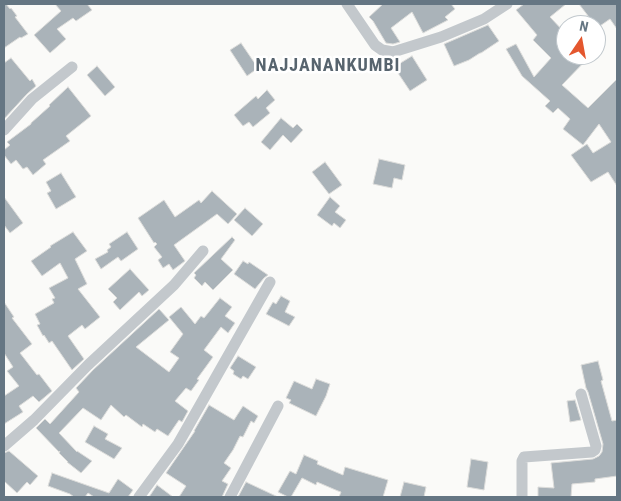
<!DOCTYPE html>
<style>
body{margin:0}
#map{position:relative;width:621px;height:501px;overflow:hidden;background:#fafaf8;font-family:"Roboto Condensed",sans-serif}
canvas{display:block}
.frame{position:absolute;inset:0;border:5px solid #657683;pointer-events:none}
.north{position:absolute;left:556px;top:15px;width:50px;height:50px;box-sizing:border-box;background:#fff;border:1px solid #c1c8cd;border-radius:50%;rotate:12deg;font-size:14px;font-weight:700;line-height:20px;text-align:center;color:#657683}
.north::after{content:'';display:block;margin:auto;width:18px;height:22px;background:#e4572e;clip-path:polygon(50% 0,100% 100%,50% 72%,0 100%)}
</style>
<div id="map">
<canvas width="621" height="501"></canvas>
<div class="frame"></div>
<div class="north">N</div>
</div>
<script>
const ctx = document.querySelector('canvas').getContext('2d');
ctx.lineJoin = 'round';
function fill(path, color) { ctx.fillStyle = color; ctx.fill(path, 'evenodd'); }
const poly = rows => new Path2D(rows.map(r => 'M' + r).join(''));
function stroke(path, color, width, dash) { ctx.strokeStyle = color; ctx.lineWidth = width; ctx.lineCap = dash ? 'butt' : 'round'; ctx.setLineDash(dash || []); ctx.stroke(path); }
function drawText(font, color, halo, rows, align = 'center') {
  ctx.font = font + ' "Roboto Condensed",sans-serif'; ctx.lineWidth = 5; ctx.setLineDash([]); ctx.textBaseline = 'middle'; ctx.strokeStyle = halo; ctx.fillStyle = color; for (const [text, x, y, turn = 0] of rows) {
    ctx.save(); ctx.translate(x, y); ctx.rotate((+turn || 0) * Math.PI / 180); ctx.textAlign = isNaN(turn) ? turn : align; if (halo) ctx.strokeText(text, 0, 0); ctx.fillText(text, 0, 0); ctx.restore();
  }
}
const building = poly([
 [4,4,6,4,10,9,11,8,17,16,15,17,28,34,21,38,20,37,4,48,4,4],
 [55,4,87,4,92,10,76,21,73,18,57,29,66,39,50,53,34,35,61,11,55,4],
 [383,4,451,4,455,9,445,17,448,20,423,33,412,12,391,28,400,42,393,44,386,43,373,21,369,17,383,4],
 [524,4,566,4,550,17,566,34,566,55,591,55,562,85,588,108,617,79,617,186,608,172,591,182,571,155,587,144,593,153,611,142,599,124,583,145,563,129,570,119,558,108,553,113,545,106,550,101,522,76,506,49,516,44,534,77,551,58,533,40,537,35,516,10,524,4],
 [579,4,617,4,617,29,610,19,597,28,596,25,595,25,579,4],
 [488,25,499,41,481,53,480,53,469,60,454,66,444,44,488,25],
 [241,43,258,68,247,76,230,50,241,43],
 [412,56,427,80,410,91,394,67,412,56],
 [11,58,30,81,32,79,36,86,27,94,4,119,4,63,11,58],
 [97,66,115,87,105,96,87,75,97,66],
 [68,87,91,116,66,136,70,141,43,160,46,164,33,175,27,167,23,169,16,160,11,164,4,155,4,150,10,145,7,142,31,124,31,123,50,106,49,105,68,87],
 [267,90,275,100,266,108,270,113,253,127,249,122,243,126,234,115,256,96,258,99,267,90],
 [281,118,293,128,297,124,303,130,291,143,283,135,270,150,261,142,281,118],
 [379,159,405,165,402,180,394,178,392,188,373,184,379,159],
 [325,162,342,185,329,194,312,172,325,162],
 [61,173,76,197,56,209,47,193,51,191,46,182,61,173],
 [212,191,237,214,228,224,217,214,174,245,185,261,173,270,169,264,163,268,158,260,162,257,154,247,157,244,155,242,154,243,138,218,164,200,175,217,199,200,201,203,212,191],
 [4,197,23,223,10,233,4,225,4,197],
 [330,197,340,206,335,212,346,220,340,228,334,223,332,226,317,215,330,197],
 [245,208,263,224,252,236,234,220,245,208],
 [73,232,87,251,75,259,87,284,78,289,100,317,85,329,82,325,68,336,84,359,72,370,52,341,49,343,44,335,43,336,37,325,40,324,35,314,54,303,52,299,55,298,49,288,68,278,60,263,42,276,31,261,51,247,50,246,73,232],
 [127,232,138,249,121,261,118,257,101,269,95,259,108,252,107,250,111,247,109,244,127,232],
 [232,237,235,240,221,259,233,270,213,290,205,282,202,286,194,278,196,275,194,273,232,237],
 [243,261,248,264,249,262,268,275,264,278,255,289,234,274,243,261],
 [130,269,149,290,142,296,139,292,120,310,113,302,117,298,108,289,130,269],
 [281,296,290,301,285,312,295,317,289,326,266,314,273,302,276,304,281,296],
 [220,298,232,307,225,316,235,323,228,333,221,327,204,350,213,357,197,379,199,380,191,391,186,388,175,401,188,411,182,422,179,420,168,436,157,429,155,432,143,424,142,427,126,415,124,417,111,405,101,420,83,408,59,433,77,452,77,451,92,461,81,473,67,462,68,462,59,453,60,451,59,452,36,428,45,419,50,424,79,392,76,388,93,370,159,309,169,320,136,347,169,372,179,358,170,352,183,334,169,317,181,307,195,324,201,316,204,318,220,298],
 [4,302,14,317,12,318,32,344,20,353,37,375,39,374,52,391,39,402,33,396,19,406,23,412,4,424,4,396,19,386,7,371,13,367,4,353,4,302],
 [238,356,256,367,248,379,243,376,241,379,233,374,234,371,230,368,238,356],
 [598,361,603,380,601,381,612,421,617,420,617,476,595,479,595,482,572,484,571,497,538,497,538,487,554,488,551,463,593,459,599,456,602,452,603,444,588,392,586,388,581,365,598,361],
 [316,379,330,384,326,396,316,416,289,403,291,400,286,398,294,381,312,389,316,379],
 [575,400,581,420,570,422,567,401,575,400],
 [209,405,234,420,243,406,258,416,254,423,251,421,243,437,240,436,233,450,224,463,231,468,222,481,228,484,222,497,179,497,186,486,166,473,195,431,194,431,209,405],
 [94,426,108,434,105,439,122,448,114,459,85,442,94,426],
 [9,451,38,476,30,485,27,482,17,493,4,481,4,453,9,451],
 [304,455,318,461,317,464,343,475,345,467,388,480,383,497,339,497,341,492,338,491,317,482,316,485,302,478,291,497,288,497,278,492,290,471,296,474,304,455],
 [471,459,488,462,484,490,467,487,471,459],
 [52,473,109,493,118,479,133,490,128,497,94,497,88,493,85,497,74,497,70,494,48,486,52,473],
 [246,482,278,497,238,497,246,482],
 [404,482,426,487,424,497,400,497,404,482],
 [157,485,173,497,149,497,157,485]
]);
const street = poly([
 [347,4,375,45,382,50,393,52,441,37,484,19,507,4],
 [4,130,32,99,72,67],
 [4,446,34,420,88,365,174,285,203,251],
 [139,497,178,444,270,282],
 [230,497,278,406],
 [522,497,522,461,524,457,592,452,595,450,596,446,581,394]
]);
const districtNames = [
 ["NAJJANANKUMBI",328,66]
];
fill(building, '#aab3b9');
stroke(building, '#dcdcda', 1);
stroke(street, '#c3c8cc', 11);
ctx.letterSpacing = '1px';
drawText('bold 18px', '#57646e', '#fff', districtNames);
ctx.letterSpacing = '0px';
</script>
